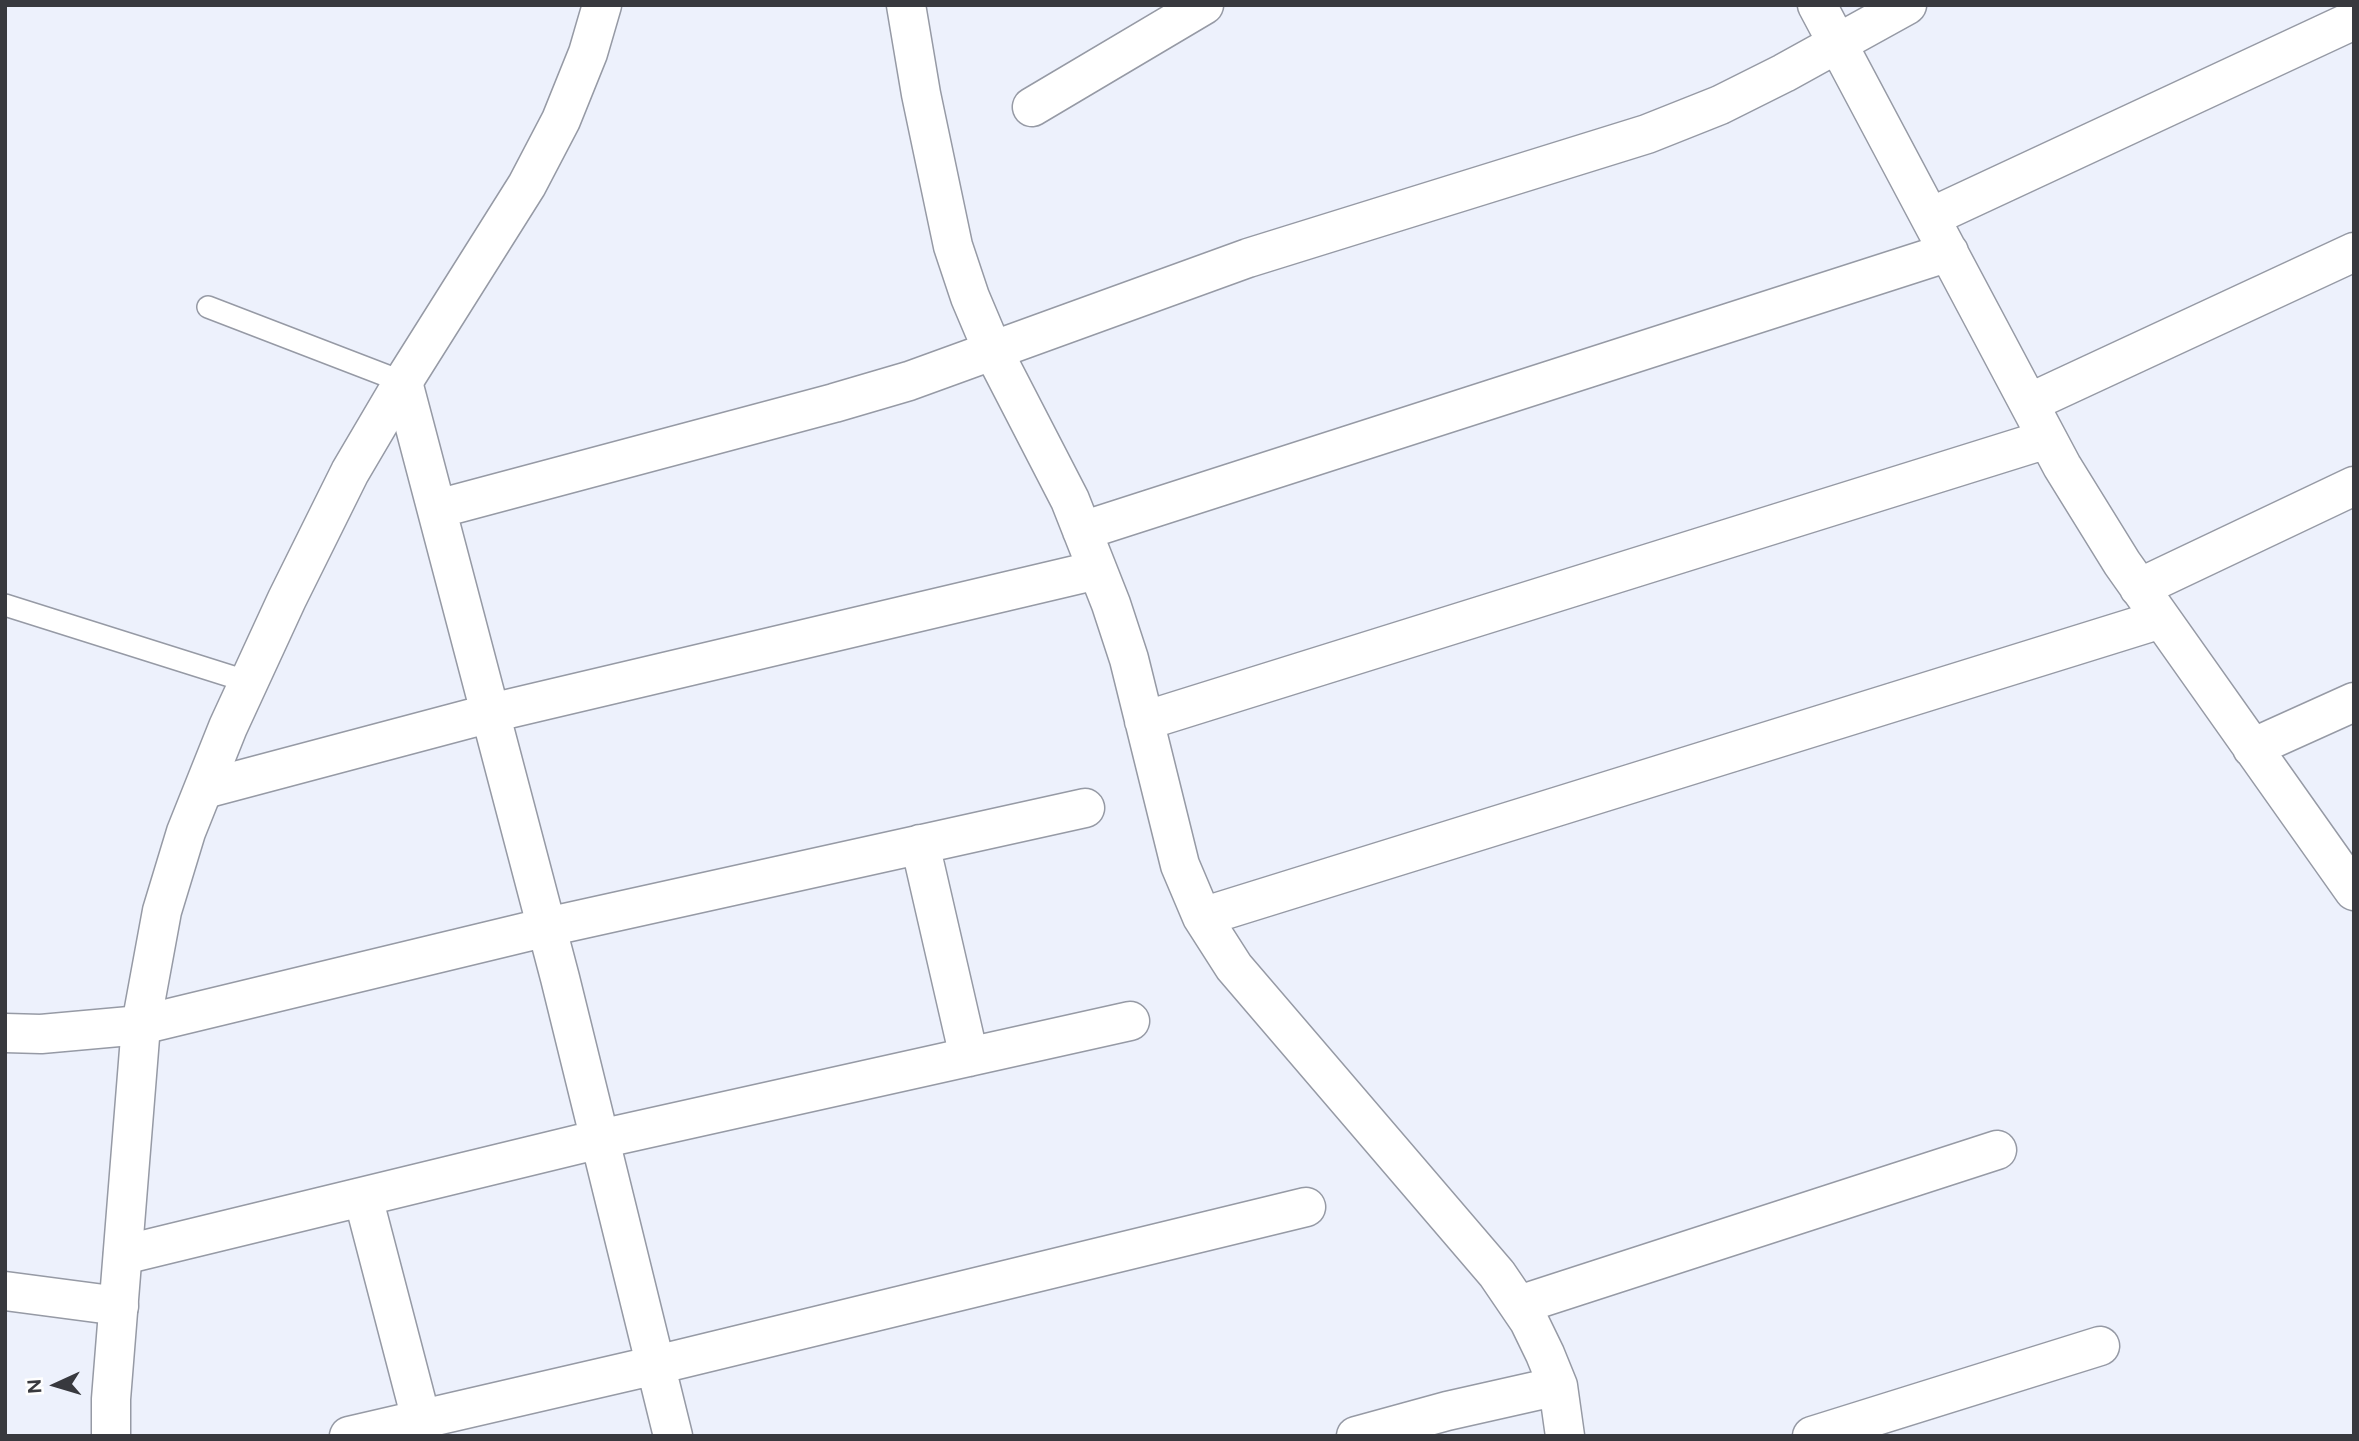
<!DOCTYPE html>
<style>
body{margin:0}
#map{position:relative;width:2359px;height:1441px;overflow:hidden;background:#edf1fc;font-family:Figtree,sans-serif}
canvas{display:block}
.frame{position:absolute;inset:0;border:7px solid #38393e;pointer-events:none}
.north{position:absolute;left:21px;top:1350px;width:70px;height:70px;-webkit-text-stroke:5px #fefefe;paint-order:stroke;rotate:266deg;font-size:19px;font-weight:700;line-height:28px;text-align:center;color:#38393e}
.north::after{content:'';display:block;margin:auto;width:24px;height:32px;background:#38393e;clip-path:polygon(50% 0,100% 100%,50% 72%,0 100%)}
</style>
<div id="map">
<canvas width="2359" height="1441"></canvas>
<div class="frame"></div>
<div class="north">N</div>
</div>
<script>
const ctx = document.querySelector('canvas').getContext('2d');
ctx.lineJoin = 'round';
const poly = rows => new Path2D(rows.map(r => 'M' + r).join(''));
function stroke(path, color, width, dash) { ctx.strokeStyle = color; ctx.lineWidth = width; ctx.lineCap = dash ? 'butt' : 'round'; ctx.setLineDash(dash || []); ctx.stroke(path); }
const lane = poly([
 [208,307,403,382],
 [5,605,249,682]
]);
const street = poly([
 [906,5,921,94,953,246,970,297,992,349,1070,500,1111,604,1129,659,1180,865,1202,917,1234,967,1497,1274,1529,1321,1545,1354,1558,1386,1565,1436],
 [1817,5,2062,466,2122,563,2354,891],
 [1032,107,1204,5],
 [1931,217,2354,20],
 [403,382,560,978,673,1436],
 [2029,403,2354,252],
 [437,509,834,403,909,381,1248,258,1647,134,1720,105,1784,73,1907,5],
 [1082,531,1949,252],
 [2139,588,2354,486],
 [1144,721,2047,439],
 [2252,748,2354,702],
 [205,789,491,713,1097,570],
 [920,844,969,1057],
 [1202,917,2161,619],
 [5,1033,41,1034,141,1025,547,927,1085,808],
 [363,1197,421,1419],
 [123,1255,600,1139,1130,1021],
 [5,1291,119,1306],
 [1519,1305,1997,1150],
 [349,1436,656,1365,1306,1207],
 [1356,1436,1447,1411,1558,1386],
 [1812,1436,2100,1346]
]);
const secondary = poly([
 [111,1436,111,1399,141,1025,162,911,186,832,228,727,287,599,350,472,403,382,527,185,561,120,588,53,602,5]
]);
stroke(lane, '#969aa5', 24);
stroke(street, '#969aa5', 41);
stroke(secondary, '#969aa5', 41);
stroke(lane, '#fff', 21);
stroke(street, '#fff', 38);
stroke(secondary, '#fff', 38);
</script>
